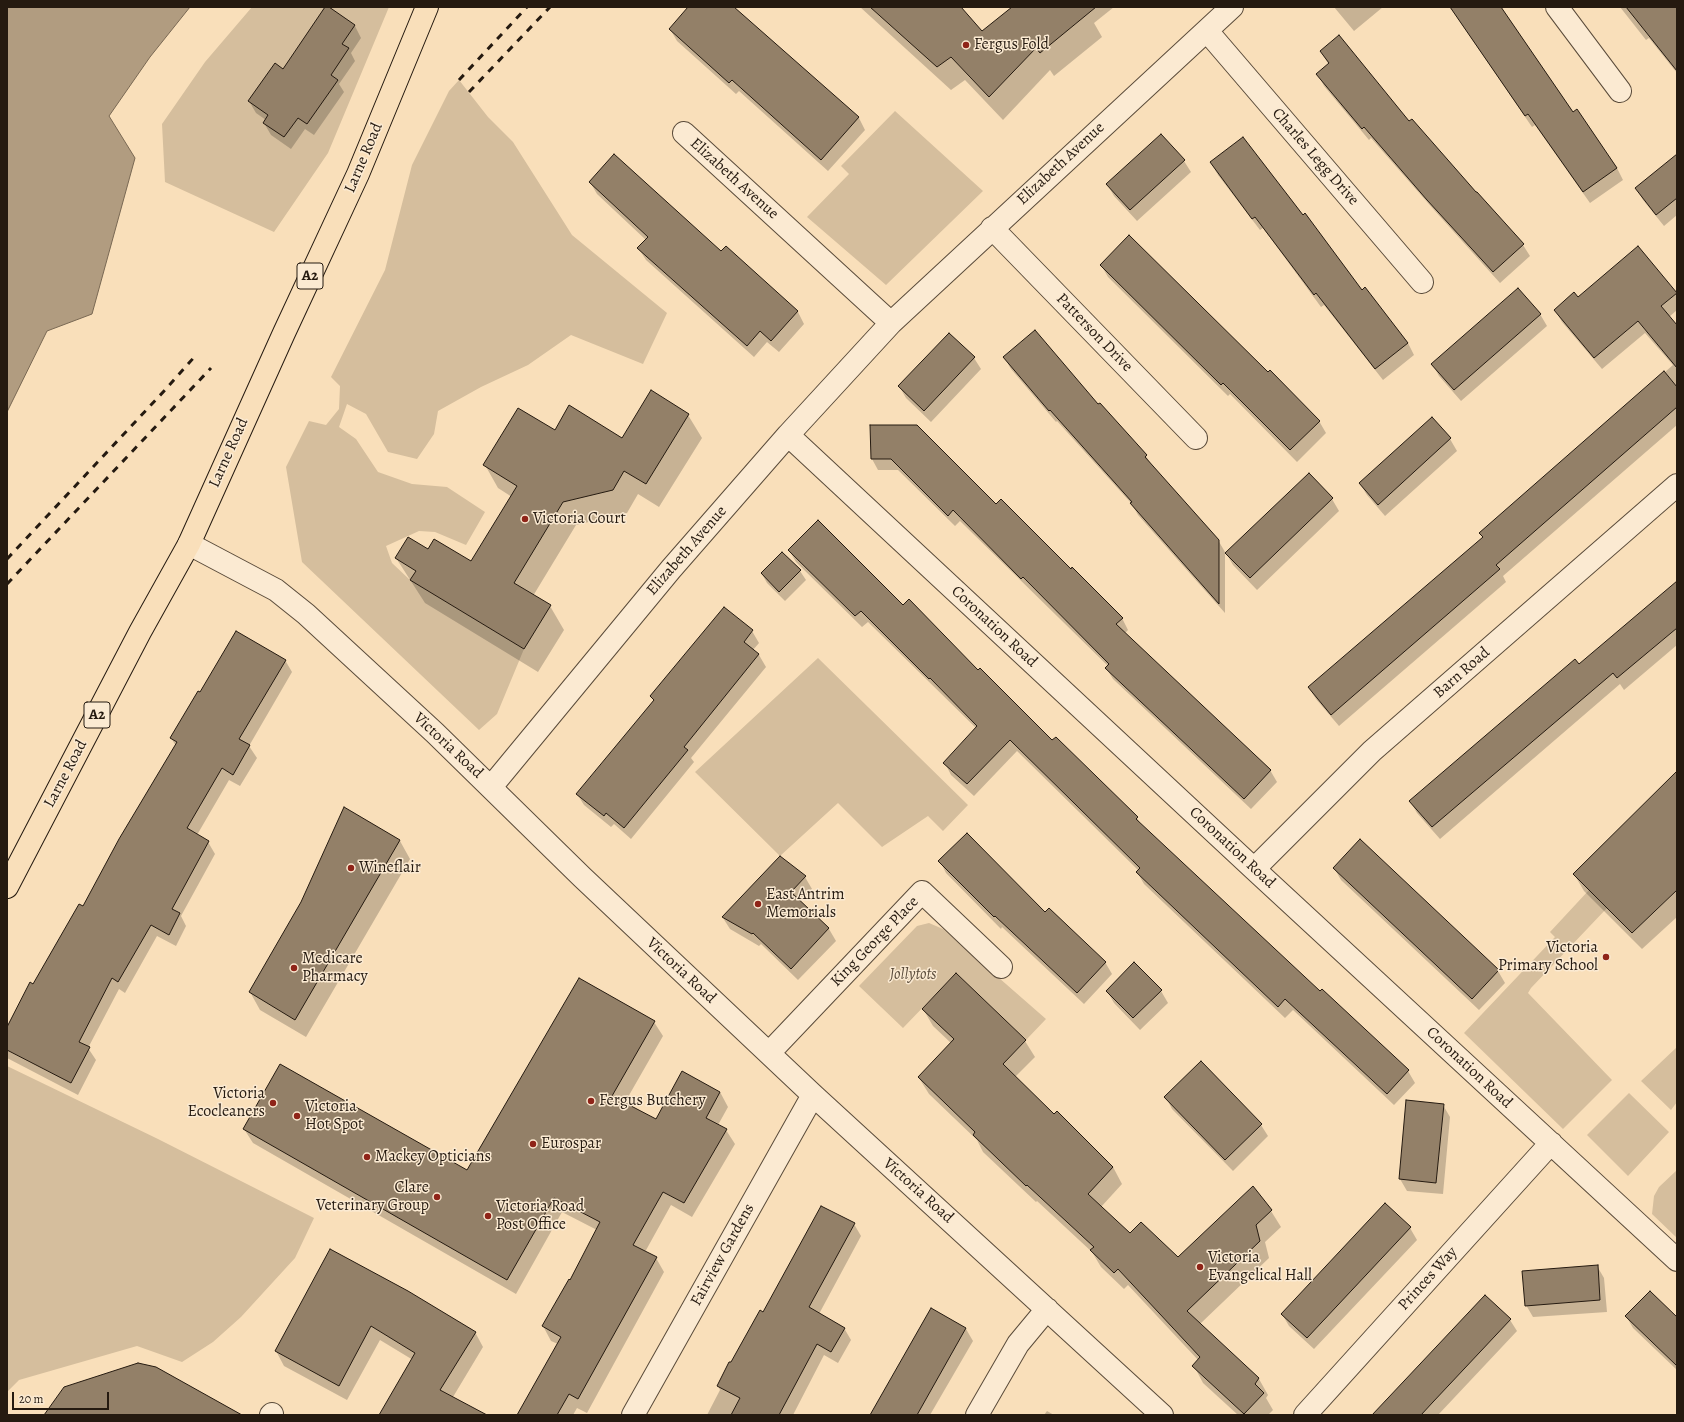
<!DOCTYPE html>
<style>
body{margin:0}
#map{position:relative;width:1684px;height:1422px;overflow:hidden;background:#f9dfba;font-family:Alegreya,serif}
canvas{display:block}
.frame{position:absolute;inset:0;border:8px solid #251a10;pointer-events:none}
.scale{position:absolute;left:12px;top:1392px;width:97px;height:18px;box-sizing:border-box;border:2px solid #251a10;border-top:0;padding-left:5px;font-size:12px;line-height:14px;white-space:nowrap;color:#251a10;-webkit-text-stroke:3px #fbead2;paint-order:stroke}
</style>
<div id="map">
<canvas width="1684" height="1422"></canvas>
<div class="frame"></div>
<div class="scale">20 m</div>
</div>
<script>
const ctx = document.querySelector('canvas').getContext('2d');
ctx.lineJoin = 'round';
function fill(path, color) { ctx.fillStyle = color; ctx.fill(path, 'evenodd'); }
const poly = rows => new Path2D(rows.map(r => 'M' + r).join(''));
function stroke(path, color, width, dash) { ctx.strokeStyle = color; ctx.lineWidth = width; ctx.lineCap = dash ? 'butt' : 'round'; ctx.setLineDash(dash || []); ctx.stroke(path); }
function drawText(font, color, halo, rows, align = 'center') {
  ctx.font = font + ' Alegreya,serif'; ctx.lineWidth = 3; ctx.setLineDash([]); ctx.textBaseline = 'middle'; ctx.strokeStyle = halo; ctx.fillStyle = color; for (const [text, x, y, turn = 0] of rows) {
    ctx.save(); ctx.translate(x, y); ctx.rotate((+turn || 0) * Math.PI / 180); ctx.textAlign = isNaN(turn) ? turn : align; if (halo) ctx.strokeText(text, 0, 0); ctx.fillText(text, 0, 0); ctx.restore();
  }
}
const green = poly([
 [252,7,389,7,328,153,274,232,165,182,162,124,205,62],
 [459,80,488,117,513,142,572,235,667,313,643,364,571,335,528,365,481,387,438,411,434,434,417,459,388,452,366,414,347,404,339,427,356,439,378,472,412,484,447,487,485,512,466,545,435,532,419,531,386,546,392,563,410,580,524,649,497,714,479,730,302,562,286,467,309,421,326,425,339,409,340,386,331,377,385,270,412,165,449,91],
 [895,111,983,191,886,285,807,217,849,174,841,166],
 [818,658,968,805,943,831,928,816,882,847,838,803,780,856,695,772],
 [1589,890,1607,908,1531,988,1528,993,1612,1080,1563,1129,1464,1033,1555,937,1550,932],
 [929,923,943,929,1046,1019,1026,1040,956,973,903,1028,859,986,917,926],
 [1677,1047,1677,1102,1671,1110,1641,1081],
 [7,1066,158,1139,314,1218,295,1258,241,1317,213,1342,182,1362,137,1346,19,1380,7,1392],
 [1629,1093,1669,1132,1628,1176,1587,1135],
 [1677,1170,1677,1238,1652,1214,1654,1196,1659,1187]
]);
const water = poly([
 [7,7,190,7,150,57,109,116,135,158,92,314,47,331,7,412,7,7]
]);
const shadow = poly([
 [327,7,355,26,361,38,351,53,355,61,339,84,344,92,314,135,305,129,291,149,271,135,264,123,266,120,256,113,249,101,283,70],
 [690,7,733,7,859,118,865,130,828,171,739,91,736,94,677,41,670,29],
 [860,7,960,7,982,32,1014,7,1114,7,1094,23,1102,37,1054,76,1050,70,1003,120,965,80,951,90],
 [1334,7,1383,7,1354,31],
 [1450,7,1500,7,1573,113,1617,168,1623,180,1590,203,1535,125,1532,127],
 [1620,7,1674,7,1677,12,1677,73,1649,38,1646,40],
 [1321,52,1409,123,1476,194,1477,193,1523,245,1530,256,1500,283,1435,211,1371,138,1369,140,1324,86,1318,74,1329,65],
 [1677,155,1677,215,1664,226,1643,200,1636,188],
 [1184,161,1191,172,1137,221,1114,196,1107,184],
 [1211,163,1362,291,1365,288,1408,343,1414,355,1383,380,1324,305,1321,307,1263,228,1260,230,1218,175],
 [590,182,721,253,726,247,798,312,804,324,779,352,767,342,754,357,646,260,639,249,646,240,597,194],
 [1101,265,1268,373,1319,421,1326,433,1297,462,1230,394,1228,396,1108,277],
 [1676,293,1677,310,1669,317,1677,327,1677,425,1503,576,1506,582,1339,726,1316,699,1309,688,1483,538,1480,533,1673,365,1645,333,1602,369,1562,322,1555,310,1578,298],
 [1540,314,1547,326,1461,401,1439,376,1432,364],
 [1004,357,1098,405,1099,405,1146,456,1153,467,1218,540,1225,552,1225,613,1138,515,1131,503,1057,421,1056,422,1011,369],
 [974,358,981,369,931,422,906,398,899,386],
 [688,415,702,438,659,507,638,494,627,513,576,525,533,596,550,606,564,630,538,672,425,603,396,558,428,551,471,562,512,497,498,488,485,465,555,432,622,439],
 [1432,419,1450,439,1457,451,1385,516,1367,495,1360,484],
 [871,426,996,505,1071,570,1122,618,1128,630,1125,633,1270,770,1277,782,1251,809,1113,679,1106,668,1108,666,960,521,955,526,898,470,878,470,872,459],
 [1309,475,1332,499,1339,511,1257,590,1233,565,1226,553],
 [789,550,903,606,978,671,1052,742,1056,738,1137,818,1142,826,1320,993,1322,991,1408,1071,1415,1083,1394,1105,1293,1010,1285,1018,1144,884,1137,872,1139,871,1017,751,974,796,951,775,945,763,976,728,868,622,862,627,796,562],
 [782,553,800,571,806,580,785,601,767,583,762,574],
 [1677,582,1677,645,1624,690,1620,684,1440,839,1417,813,1410,801,1579,665],
 [752,631,759,643,753,650,759,655,766,667,691,758,694,762,631,839,614,824,611,827,584,805,577,794,654,701,651,696],
 [285,660,292,672,249,746,257,758,240,786,229,780,197,835,208,842,215,854,181,916,186,926,176,946,157,936,125,993,119,989,88,1048,96,1060,78,1095,7,1058,7,1029,33,985,84,908,176,746,171,738,200,694],
 [1677,773,1677,917,1642,949,1584,891,1574,874],
 [344,809,400,841,410,859,306,1037,260,1010,250,992,302,903],
 [940,861,1045,914,1105,962,1112,974,1084,1004,1002,927,1001,929,946,873],
 [1334,868,1498,971,1505,983,1479,1010,1341,880],
 [805,877,812,889,800,902,829,929,836,941,798,980,761,944,759,946,730,929,723,918],
 [1134,964,1161,991,1168,1003,1140,1030,1114,1003,1107,991],
 [923,1009,1025,1041,1035,1057,1015,1077,1054,1115,1113,1167,1122,1184,1101,1207,1130,1235,1178,1258,1271,1211,1281,1227,1265,1242,1269,1258,1200,1324,1259,1379,1268,1395,1266,1398,1273,1410,1268,1415,1238,1415,1203,1383,1194,1366,1199,1361,1128,1285,1124,1289,1101,1267,1092,1252,1037,1201,1036,1202,983,1152,977,1140,929,1094,919,1078,952,1044,933,1026],
 [654,1022,663,1036,624,1104,656,1120,720,1092,728,1107,718,1125,726,1130,735,1144,692,1217,671,1205,645,1252,656,1258,664,1272,587,1413,577,1408,573,1415,518,1415,558,1344,551,1341,543,1326,569,1280,571,1281,597,1230,562,1212,516,1294,253,1143,244,1129,468,1172],
 [1201,1062,1261,1125,1268,1136,1233,1171,1172,1109,1166,1097],
 [1406,1102,1443,1105,1450,1117,1443,1194,1407,1191,1400,1179],
 [1385,1205,1410,1228,1417,1240,1314,1349,1289,1326,1282,1314],
 [854,1224,861,1236,819,1314,844,1328,851,1340,838,1363,824,1355,793,1415,707,1415,720,1390,718,1386,764,1313],
 [331,1250,475,1332,483,1347,450,1402,451,1415,380,1415,413,1360,380,1340,347,1400,284,1366,276,1351],
 [1597,1266,1604,1278,1607,1312,1533,1317,1526,1305],
 [931,1309,966,1329,973,1341,930,1415,871,1415],
 [1626,1316,1677,1318,1677,1370,1633,1328],
 [1510,1320,1517,1331,1438,1415,1388,1415],
 [1047,1411,1054,1415,1044,1415]
]);
const building = poly([
 [325,7,329,7,355,25,342,44,349,48,331,75,338,80,307,124,298,118,284,137,263,123,268,115,248,101,275,63,283,69,325,7],
 [688,7,734,7,859,117,821,160,732,80,729,83,669,29,688,7],
 [870,7,961,7,982,31,1012,7,1096,7,1040,53,1036,48,989,97,951,57,937,67,870,7],
 [1450,7,1501,7,1573,112,1577,109,1617,168,1583,192,1528,114,1525,116,1450,7],
 [1626,7,1677,7,1677,71,1626,7],
 [1339,35,1409,121,1412,119,1476,192,1477,192,1524,244,1493,272,1427,200,1364,127,1362,129,1316,74,1329,63,1320,51,1339,35],
 [1161,134,1185,160,1130,210,1106,184,1161,134],
 [1243,137,1303,215,1305,213,1362,290,1365,287,1408,343,1375,369,1316,293,1314,295,1255,217,1252,219,1210,162,1243,137],
 [614,154,721,251,726,246,798,311,771,341,760,331,747,346,637,248,648,237,589,182,614,154],
 [1677,154,1677,198,1656,215,1635,188,1677,154],
 [1129,235,1268,372,1270,370,1320,421,1290,450,1223,383,1221,385,1100,265,1129,235],
 [1638,246,1677,293,1661,306,1677,325,1677,368,1638,321,1594,358,1554,310,1574,292,1578,297,1638,246],
 [1518,288,1541,314,1454,390,1431,364,1518,288],
 [1035,330,1098,404,1100,403,1147,455,1145,457,1219,540,1219,604,1130,503,1132,502,1050,410,1049,411,1003,357,1035,330],
 [949,333,975,357,924,411,898,386,949,333],
 [1664,371,1677,387,1677,407,1496,565,1500,569,1331,715,1308,687,1483,537,1479,533,1664,371],
 [651,390,689,414,646,484,624,471,613,490,563,502,514,583,551,605,524,649,410,580,416,571,395,558,408,537,428,549,434,539,471,561,517,486,483,465,518,408,555,430,569,405,622,438,651,390],
 [1432,417,1451,438,1378,505,1359,483,1432,417],
 [870,425,917,425,996,504,1001,499,1071,569,1072,567,1123,618,1116,624,1271,770,1244,799,1105,668,1109,664,1023,577,1021,579,953,510,948,516,891,459,871,459,870,425],
 [1309,473,1333,498,1250,578,1225,553,1309,473],
 [818,520,903,605,909,599,978,670,980,668,1052,740,1056,737,1138,817,1136,819,1320,991,1322,989,1409,1070,1387,1094,1285,999,1278,1007,1136,872,1140,868,1010,740,967,784,943,763,977,726,930,678,929,679,861,611,855,616,788,550,818,520],
 [782,552,801,570,779,592,761,573,782,552],
 [1677,581,1677,628,1617,678,1613,673,1432,827,1409,801,1575,659,1579,664,1677,581],
 [724,607,753,630,744,642,759,654,684,747,688,750,624,828,606,813,604,816,576,794,654,700,650,696,724,607],
 [236,631,286,660,239,739,250,745,233,775,222,768,187,828,209,841,172,909,180,913,169,935,151,925,118,982,112,978,79,1042,90,1047,71,1083,7,1050,7,1027,30,982,33,984,79,904,83,906,119,839,177,742,170,738,198,691,200,692,236,631],
 [1677,771,1677,890,1632,933,1573,874,1677,771],
 [344,807,400,840,295,1020,249,992,301,902,344,807],
 [967,833,1045,912,1049,908,1106,962,1077,993,995,916,994,917,938,861,967,833],
 [1360,839,1499,970,1472,999,1333,868,1360,839],
 [780,856,806,876,791,892,829,928,791,969,753,933,752,934,722,917,780,856],
 [1134,962,1162,990,1133,1018,1106,991,1134,962],
 [956,973,1026,1040,1003,1064,1054,1114,1057,1111,1113,1167,1088,1194,1130,1233,1141,1222,1178,1257,1253,1186,1272,1210,1256,1225,1260,1241,1187,1311,1259,1378,1255,1384,1264,1393,1244,1414,1192,1366,1200,1357,1118,1269,1114,1273,1090,1250,1094,1247,1027,1185,1026,1186,973,1135,975,1132,918,1077,954,1039,922,1009,956,973],
 [579,978,655,1021,612,1096,656,1119,682,1071,720,1092,706,1118,727,1129,684,1203,663,1192,633,1245,657,1257,578,1399,569,1394,557,1415,517,1415,561,1337,542,1326,569,1279,570,1280,600,1222,554,1198,507,1280,243,1129,280,1064,467,1170,579,978],
 [1201,1061,1262,1124,1225,1160,1164,1097,1201,1061],
 [1406,1100,1444,1104,1436,1183,1399,1179,1406,1100],
 [1385,1203,1411,1227,1307,1338,1281,1314,1385,1203],
 [821,1206,855,1223,809,1307,845,1328,831,1352,817,1344,779,1415,731,1415,740,1398,717,1386,729,1362,731,1362,760,1310,763,1312,821,1206],
 [330,1249,408,1291,476,1332,440,1390,487,1415,379,1415,415,1353,371,1326,339,1386,275,1351,330,1249],
 [1598,1265,1600,1300,1525,1306,1522,1271,1598,1265],
 [1650,1291,1677,1317,1677,1366,1625,1316,1650,1291],
 [1485,1295,1511,1319,1433,1402,1421,1415,1372,1415,1485,1295],
 [931,1308,966,1328,917,1415,870,1415,931,1308],
 [138,1363,156,1367,242,1415,44,1415,64,1387,138,1363]
]);
const minor = poly([
 [1557,7,1620,91],
 [1207,31,1422,282],
 [684,133,891,323],
 [992,228,1196,438],
 [788,435,1254,869,1677,1260],
 [189,544,276,590,306,614,435,733,582,877,813,1095,1162,1415],
 [491,787,671,569,788,435,891,323,1232,7],
 [1254,869,1372,751,1677,485],
 [769,1053,922,892,1001,967],
 [271,1415,272,1414],
 [633,1415,813,1095],
 [977,1415,1018,1344,1047,1309],
 [1305,1415,1551,1143]
]);
const major = poly([
 [7,887,140,632,189,544,284,333,358,174,427,7]
]);
const rail = poly([
 [459,80,527,7],
 [469,92,550,7],
 [7,559,165,390,197,354],
 [7,584,211,368]
]);
const markers = [
 [966,45,4,"#8f2418"],
 [525,519,4,"#8f2418"],
 [351,868,4,"#8f2418"],
 [758,904,4,"#8f2418"],
 [1606,957,4,"#8f2418"],
 [294,968,4,"#8f2418"],
 [591,1101,4,"#8f2418"],
 [273,1103,4,"#8f2418"],
 [297,1116,4,"#8f2418"],
 [533,1144,4,"#8f2418"],
 [367,1157,4,"#8f2418"],
 [437,1197,4,"#8f2418"],
 [488,1216,4,"#8f2418"],
 [1200,1267,4,"#8f2418"]
];
const shields = [
 [310,276,26],
 [97,715,26]
];
const shieldNames = [
 ["A2",310,276],
 ["A2",97,715]
];
const poiNames = [
 ["Fergus Fold",974,45],
 ["Victoria Court",533,519],
 ["Wineflair",359,868],
 ["East Antrim",766,895],
 ["Memorials",766,913],
 ["Victoria",1598,948,"right"],
 ["Primary School",1598,966,"right"],
 ["Medicare",302,959],
 ["Pharmacy",302,977],
 ["Victoria",265,1094,"right"],
 ["Ecocleaners",265,1112,"right"],
 ["Fergus Butchery",599,1101],
 ["Victoria",305,1107],
 ["Hot Spot",305,1125],
 ["Eurospar",541,1144],
 ["Mackey Opticians",375,1157],
 ["Clare",429,1188,"right"],
 ["Veterinary Group",429,1206,"right"],
 ["Victoria Road",496,1207],
 ["Post Office",496,1225],
 ["Victoria",1208,1258],
 ["Evangelical Hall",1208,1276]
];
const streetNames = [
 ["Charles Legg Drive",1315,157,49],
 ["Larne Road",364,158,-67],
 ["Elizabeth Avenue",1061,164,-43],
 ["Elizabeth Avenue",734,179,42],
 ["Patterson Drive",1094,333,46],
 ["Larne Road",229,453,-66],
 ["Elizabeth Avenue",687,551,-49],
 ["Coronation Road",994,627,43],
 ["Barn Road",1462,673,-41],
 ["Victoria Road",448,746,43],
 ["Larne Road",66,774,-62],
 ["Coronation Road",1232,848,43],
 ["King George Place",875,942,-46],
 ["Victoria Road",681,971,43],
 ["Coronation Road",1469,1068,43],
 ["Victoria Road",918,1191,42],
 ["Fairview Gardens",723,1255,-61],
 ["Princes Way",1428,1279,-48]
];
const parkNames = [
 ["Jollytots",913,975]
];
fill(green, '#d5be9d');
fill(water, '#b19c80');
stroke(water, '#796853', 1);
fill(shadow, '#0003');
fill(building, '#938068');
stroke(building, '#251a10', 1);
stroke(minor, '#5a4b3a', 24);
stroke(major, '#251a10', 24);
stroke(minor, '#fbead2', 22);
stroke(major, '#f9dfba', 22);
stroke(rail, '#251a10', 3, [7, 7]);
for (const [x, y, r, color] of markers) { const dot = new Path2D(); dot.arc(x, y, r, 0, 2 * Math.PI); ctx.fillStyle = color; ctx.fill(dot); stroke(dot, '#fbead2', 1.5); }
for (const [x, y, w] of shields) { const box = new Path2D(); box.roundRect(x - w / 2, y - 13, w, 26, 3); ctx.fillStyle = '#fbead2'; ctx.fill(box); stroke(box, '#251a10', 1); }
drawText('bold 15px', '#251a10', null, shieldNames);
drawText('16px', '#251a10', '#fbead2', poiNames, 'left');
drawText('16px', '#251a10', '#fbead2', streetNames);
drawText('italic 16px', '#5a4b3a', '#fbead2', parkNames);
</script>
